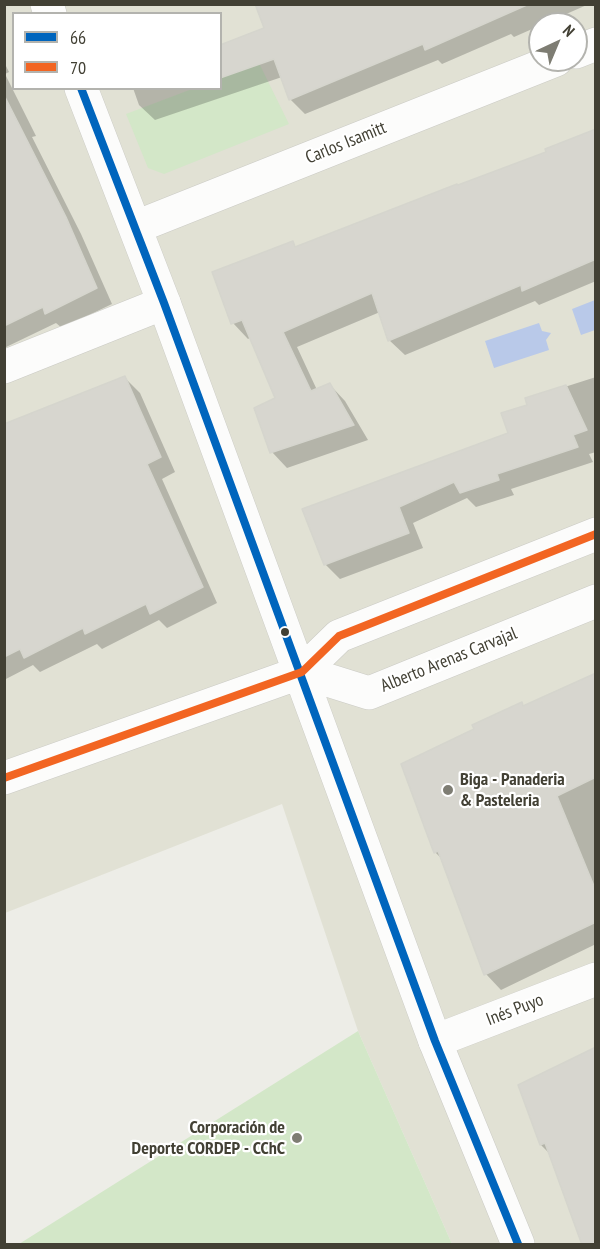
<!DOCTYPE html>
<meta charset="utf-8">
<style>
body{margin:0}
#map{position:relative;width:600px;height:1249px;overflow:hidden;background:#edede7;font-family:"PT Sans Narrow",sans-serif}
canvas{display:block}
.frame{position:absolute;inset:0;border:6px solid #424034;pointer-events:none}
.legend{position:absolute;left:12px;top:12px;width:210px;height:78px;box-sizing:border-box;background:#fff;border:2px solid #b3b3ae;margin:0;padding:8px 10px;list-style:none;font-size:18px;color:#424034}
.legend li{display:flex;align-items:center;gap:12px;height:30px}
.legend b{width:30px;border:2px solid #b3b3ae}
.north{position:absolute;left:528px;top:12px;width:60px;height:60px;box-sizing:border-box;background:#fff;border:2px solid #b3b3ae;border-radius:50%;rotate:44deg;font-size:16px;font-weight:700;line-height:24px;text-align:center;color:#424034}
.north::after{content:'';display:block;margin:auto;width:21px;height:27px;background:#7e7d73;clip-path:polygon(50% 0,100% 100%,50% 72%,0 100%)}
</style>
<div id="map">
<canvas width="600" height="1249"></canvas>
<div class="frame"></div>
<ul class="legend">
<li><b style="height:8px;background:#0065bd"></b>66</li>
<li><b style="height:8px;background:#f26522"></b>70</li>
</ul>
<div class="north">N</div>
</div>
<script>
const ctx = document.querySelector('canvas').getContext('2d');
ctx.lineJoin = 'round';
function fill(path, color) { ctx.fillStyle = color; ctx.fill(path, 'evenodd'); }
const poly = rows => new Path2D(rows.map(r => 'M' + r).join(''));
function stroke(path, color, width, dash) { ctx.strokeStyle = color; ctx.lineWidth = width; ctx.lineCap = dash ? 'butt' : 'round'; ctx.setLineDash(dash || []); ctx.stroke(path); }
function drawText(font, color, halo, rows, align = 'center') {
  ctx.font = font + ' "PT Sans Narrow",sans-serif'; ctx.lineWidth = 4.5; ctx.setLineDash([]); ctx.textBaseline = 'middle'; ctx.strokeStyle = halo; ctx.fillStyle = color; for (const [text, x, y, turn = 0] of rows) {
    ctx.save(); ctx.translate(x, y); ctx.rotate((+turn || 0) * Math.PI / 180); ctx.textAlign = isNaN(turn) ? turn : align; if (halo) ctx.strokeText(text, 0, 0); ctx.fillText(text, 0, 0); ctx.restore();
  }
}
const residential = poly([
 [5,5,595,5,595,1244,452,1244,358,1031,282,804,5,913],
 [14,14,220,14,220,88,14,88],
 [540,24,576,24,576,60,540,60]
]);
const green = poly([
 [259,63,289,124,164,174,148,168,126,114,192,89,220,88,221,77],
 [358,1031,452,1244,19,1244]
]);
const water = poly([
 [595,300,595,330,581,335,572,309],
 [539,323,542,331,551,333,546,340,549,350,494,368,485,341]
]);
const shadow = poly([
 [257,4,589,4,514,37,511,34,442,64,438,60,305,114,290,99,282,77,155,120,139,105,133,88,220,88,220,47,266,29],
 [4,62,9,72,5,74,36,136,32,137,81,234,112,304,62,328,56,323,4,348],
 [596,134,596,281,539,305,535,301,405,355,389,340,380,312,297,347,317,390,330,385,345,401,368,440,287,468,272,452,277,399,251,337,248,339,233,323,292,243,297,248],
 [596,377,596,452,589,454,593,462,511,489,514,495,476,507,467,498,413,523,423,548,340,579,325,564,304,510,510,434,529,406,527,399],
 [125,378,140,393,175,472,162,479,217,603,167,628,159,620,102,649,97,644,40,672,33,665,4,680,4,426],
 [596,674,596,944,501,990,486,974,442,859,435,852,476,730,521,703,525,707],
 [520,1085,551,1155,541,1145]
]);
const building = poly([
 [255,4,529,4,425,50,423,44,289,100,274,59,220,78,220,45,264,28,255,4],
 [4,95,66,217,97,288,45,314,43,307,4,326,4,95],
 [596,129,596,259,522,291,521,285,388,341,372,293,283,332,311,391,330,383,354,425,270,453,254,408,275,398,242,320,231,324,212,272,293,241,295,247,457,184,458,185,546,152,545,149,596,129],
 [125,376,161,457,147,464,203,587,150,614,146,604,85,634,83,628,24,658,20,649,4,657,4,424,125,376],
 [566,385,587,430,573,435,578,447,497,474,499,480,460,493,454,482,399,507,409,533,324,565,302,509,508,433,501,413,527,405,525,398,566,385],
 [596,673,596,777,557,796,596,891,596,922,484,975,438,851,434,853,401,764,474,729,472,725,522,702,523,706,596,673],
 [596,1047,596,1245,582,1245,545,1143,540,1145,518,1085,596,1047]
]);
const minor = poly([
 [576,52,596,44],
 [136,227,556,60],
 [4,367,164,303],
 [435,1041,596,979]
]);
const tertiary = poly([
 [47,4,50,14],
 [81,88,164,303,435,1041,518,1244],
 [302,672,369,693,596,601],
 [4,778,302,672,339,636,596,534]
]);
const bus1 = poly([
 [81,88,164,303,435,1041,518,1244]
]);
const bus2 = poly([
 [4,778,302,672,339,636,596,534]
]);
const markers = [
 [285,632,5,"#424034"],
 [448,790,6,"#7e7d73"],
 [297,1138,6,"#7e7d73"]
];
const streetNames = [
 ["Carlos Isamitt",346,143,-22],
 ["Alberto Arenas Carvajal",449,660,-22],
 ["Inés Puyo",515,1010,-21]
];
const poiNames = [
 ["Biga - Panaderia",460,780],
 ["& Pasteleria",460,801],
 ["Corporación de",285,1128,"right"],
 ["Deporte CORDEP - CChC",285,1149,"right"]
];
fill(residential, '#e1e1d4');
fill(green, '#d3e7c8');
fill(water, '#b9c9e9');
fill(shadow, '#0003');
fill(building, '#d7d6cf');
stroke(building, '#d5d5cd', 1.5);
stroke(minor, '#cbcbc5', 34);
stroke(tertiary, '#cbcbc5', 34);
stroke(minor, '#fcfcfb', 33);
stroke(tertiary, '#fcfcfb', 33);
stroke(bus1, '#0065bd', 8);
stroke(bus2, '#f26522', 8);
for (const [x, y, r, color] of markers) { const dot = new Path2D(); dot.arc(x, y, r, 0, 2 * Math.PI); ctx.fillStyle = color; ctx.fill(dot); stroke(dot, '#fff', 2); }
drawText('18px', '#424034', '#fff', streetNames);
drawText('bold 18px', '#424034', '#fff', poiNames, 'left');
</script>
